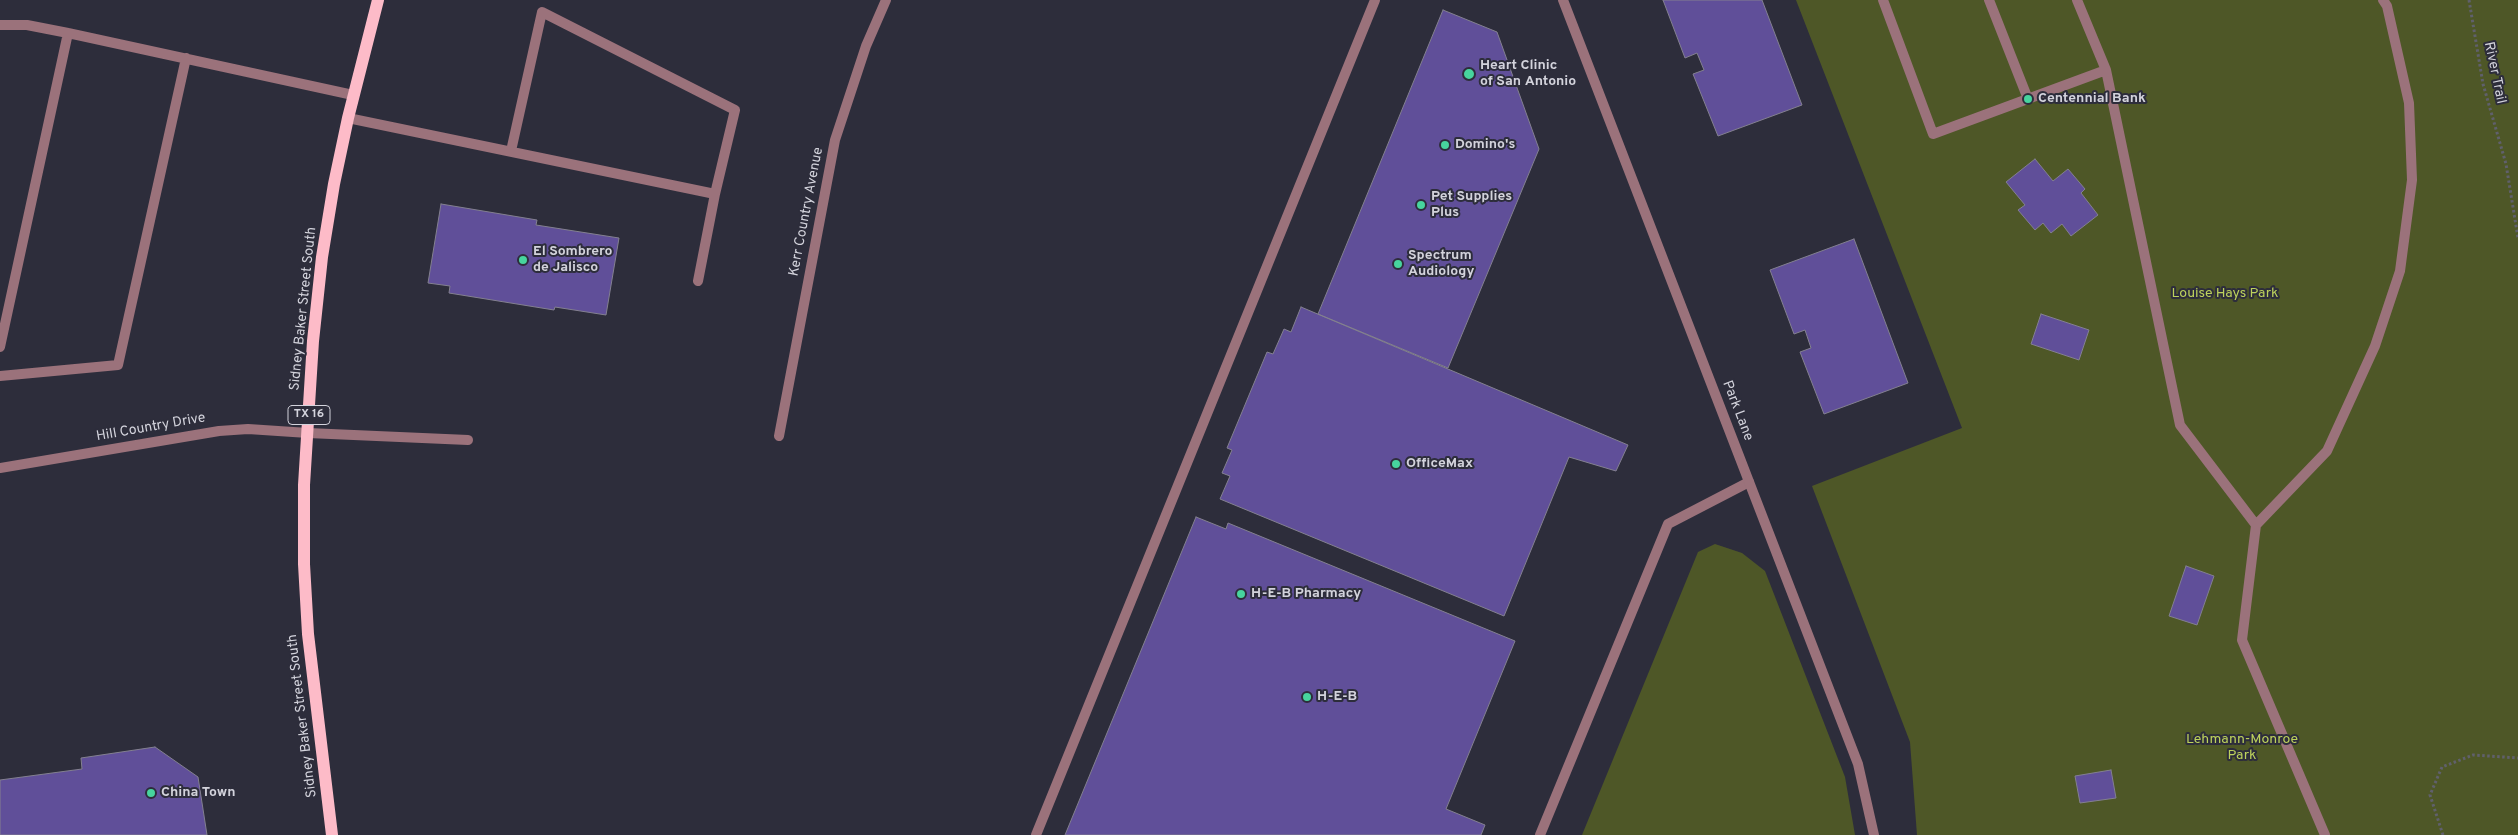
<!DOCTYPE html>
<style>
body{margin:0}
canvas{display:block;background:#2d2d3b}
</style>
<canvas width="2518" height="835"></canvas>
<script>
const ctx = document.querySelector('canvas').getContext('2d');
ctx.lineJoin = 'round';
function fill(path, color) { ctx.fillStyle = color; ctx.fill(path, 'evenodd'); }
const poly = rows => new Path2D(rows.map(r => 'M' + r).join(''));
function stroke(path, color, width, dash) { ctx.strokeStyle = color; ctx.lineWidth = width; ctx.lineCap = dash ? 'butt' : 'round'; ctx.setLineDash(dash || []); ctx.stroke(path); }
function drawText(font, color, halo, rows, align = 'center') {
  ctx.font = font + ' Overpass,sans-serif'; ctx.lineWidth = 4; ctx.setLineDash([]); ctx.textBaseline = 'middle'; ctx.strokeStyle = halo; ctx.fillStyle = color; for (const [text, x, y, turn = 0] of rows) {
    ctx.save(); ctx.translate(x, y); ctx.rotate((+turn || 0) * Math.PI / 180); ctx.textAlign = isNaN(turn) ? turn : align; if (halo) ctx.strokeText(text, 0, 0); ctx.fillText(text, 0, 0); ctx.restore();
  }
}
const green = poly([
 [1796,0,2518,0,2518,835,1917,835,1910,742,1812,486,1962,428],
 [1715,544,1742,553,1765,571,1845,777,1855,835,1582,835,1698,552]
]);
const building = poly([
 [1663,0,1762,0,1802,105,1718,136,1693,74,1704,70,1697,53,1685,58,1663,0],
 [1443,10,1497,32,1539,149,1448,368,1318,314,1443,10],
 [2035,159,2053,181,2068,169,2085,189,2081,193,2098,215,2071,236,2062,224,2051,233,2043,223,2035,230,2018,210,2025,205,2006,182,2035,159],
 [441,204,537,220,536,225,619,238,606,315,555,307,554,310,449,293,450,286,428,283,441,204],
 [1854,239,1908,383,1824,414,1800,352,1811,348,1805,330,1794,334,1770,270,1854,239],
 [1301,307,1628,445,1616,471,1569,457,1504,616,1220,499,1230,476,1222,473,1232,450,1227,448,1267,352,1273,354,1284,329,1291,332,1301,307],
 [2041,314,2089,330,2079,360,2031,344,2041,314],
 [1196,517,1226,529,1228,523,1515,641,1446,809,1485,825,1481,835,1065,835,1196,517],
 [2186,566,2214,576,2197,625,2169,616,2186,566],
 [155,747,198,777,207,835,0,835,0,780,82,769,81,758,155,747],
 [2111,770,2116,798,2080,803,2075,776,2111,770]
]);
const path = poly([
 [2469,0,2483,84,2506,164,2518,238],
 [2443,835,2430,795,2442,767,2473,755,2518,758]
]);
const lane = poly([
 [1883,0,1933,134,2106,70],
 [1989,0,2028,99],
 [2077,0,2106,70,2180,425,2256,525],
 [0,25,27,25,68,33,353,95],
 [348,118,715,194,735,110,542,12,511,151],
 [698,281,715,194],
 [0,347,68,33],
 [0,376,118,365,186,58],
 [308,433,468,440],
 [1036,835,1375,0],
 [1540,835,1668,524,1749,482],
 [2325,835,2242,640,2256,525,2327,451,2375,346,2400,271,2412,180,2409,103,2387,6,2383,0]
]);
const street = poly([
 [1563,0,1858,764,1874,835],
 [779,436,835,140,866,46,886,0],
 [0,468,219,431,248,429,308,433]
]);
const primary = poly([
 [332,835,308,634,304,564,304,485,313,341,322,257,334,184,348,118,378,0]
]);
const markers = [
 [1469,74,6,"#47d49e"],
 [2028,99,5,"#47d49e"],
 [1445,145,5,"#47d49e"],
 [1421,205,5,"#47d49e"],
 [523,260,5,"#47d49e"],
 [1398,264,5,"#47d49e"],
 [1396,464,5,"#47d49e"],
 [1241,594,5,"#47d49e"],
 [1307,697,5,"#47d49e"],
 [151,793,5,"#47d49e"]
];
const shields = [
 [309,415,42]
];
const shieldNames = [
 ["TX 16",309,415]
];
const poiNames = [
 ["Heart Clinic",1480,66],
 ["of San Antonio",1480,82],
 ["Centennial Bank",2038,99],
 ["Domino's",1455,145],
 ["Pet Supplies",1431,197],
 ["Plus",1431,213],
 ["El Sombrero",533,252],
 ["de Jalisco",533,268],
 ["Spectrum",1408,256],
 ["Audiology",1408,272],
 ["OfficeMax",1406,464],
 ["H-E-B Pharmacy",1251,594],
 ["H-E-B",1317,697],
 ["China Town",161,793]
];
const streetNames = [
 ["River Trail",2494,73,78],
 ["Kerr Country Avenue",807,212,-79],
 ["Sidney Baker Street South",304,309,-84],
 ["Park Lane",1737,411,69],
 ["Hill Country Drive",151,428,-10],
 ["Sidney Baker Street South",303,716,-97]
];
const parkNames = [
 ["Louise Hays Park",2225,294],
 ["Lehmann-Monroe",2242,740],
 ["Park",2242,756]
];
fill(green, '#4e5727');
fill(building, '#604f99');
stroke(building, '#838090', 1);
stroke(path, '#60606c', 3, [2.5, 2.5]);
stroke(lane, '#9b727b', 10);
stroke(street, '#9b727b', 10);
stroke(primary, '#fdbbc8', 12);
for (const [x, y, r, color] of markers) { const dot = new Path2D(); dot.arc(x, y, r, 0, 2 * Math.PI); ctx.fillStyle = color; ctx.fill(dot); stroke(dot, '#2d2d3b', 2); }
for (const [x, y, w] of shields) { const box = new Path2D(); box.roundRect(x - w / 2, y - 9.5, w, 19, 4); ctx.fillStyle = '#2d2d3b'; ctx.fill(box); stroke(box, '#d3d3dc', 1); }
drawText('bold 12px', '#d3d3dc', null, shieldNames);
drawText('bold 14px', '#d3d3dc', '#2d2d3b', poiNames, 'left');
drawText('14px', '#d3d3dc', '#2d2d3b', streetNames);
drawText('14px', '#bdd25c', '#2d2d3b', parkNames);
</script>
